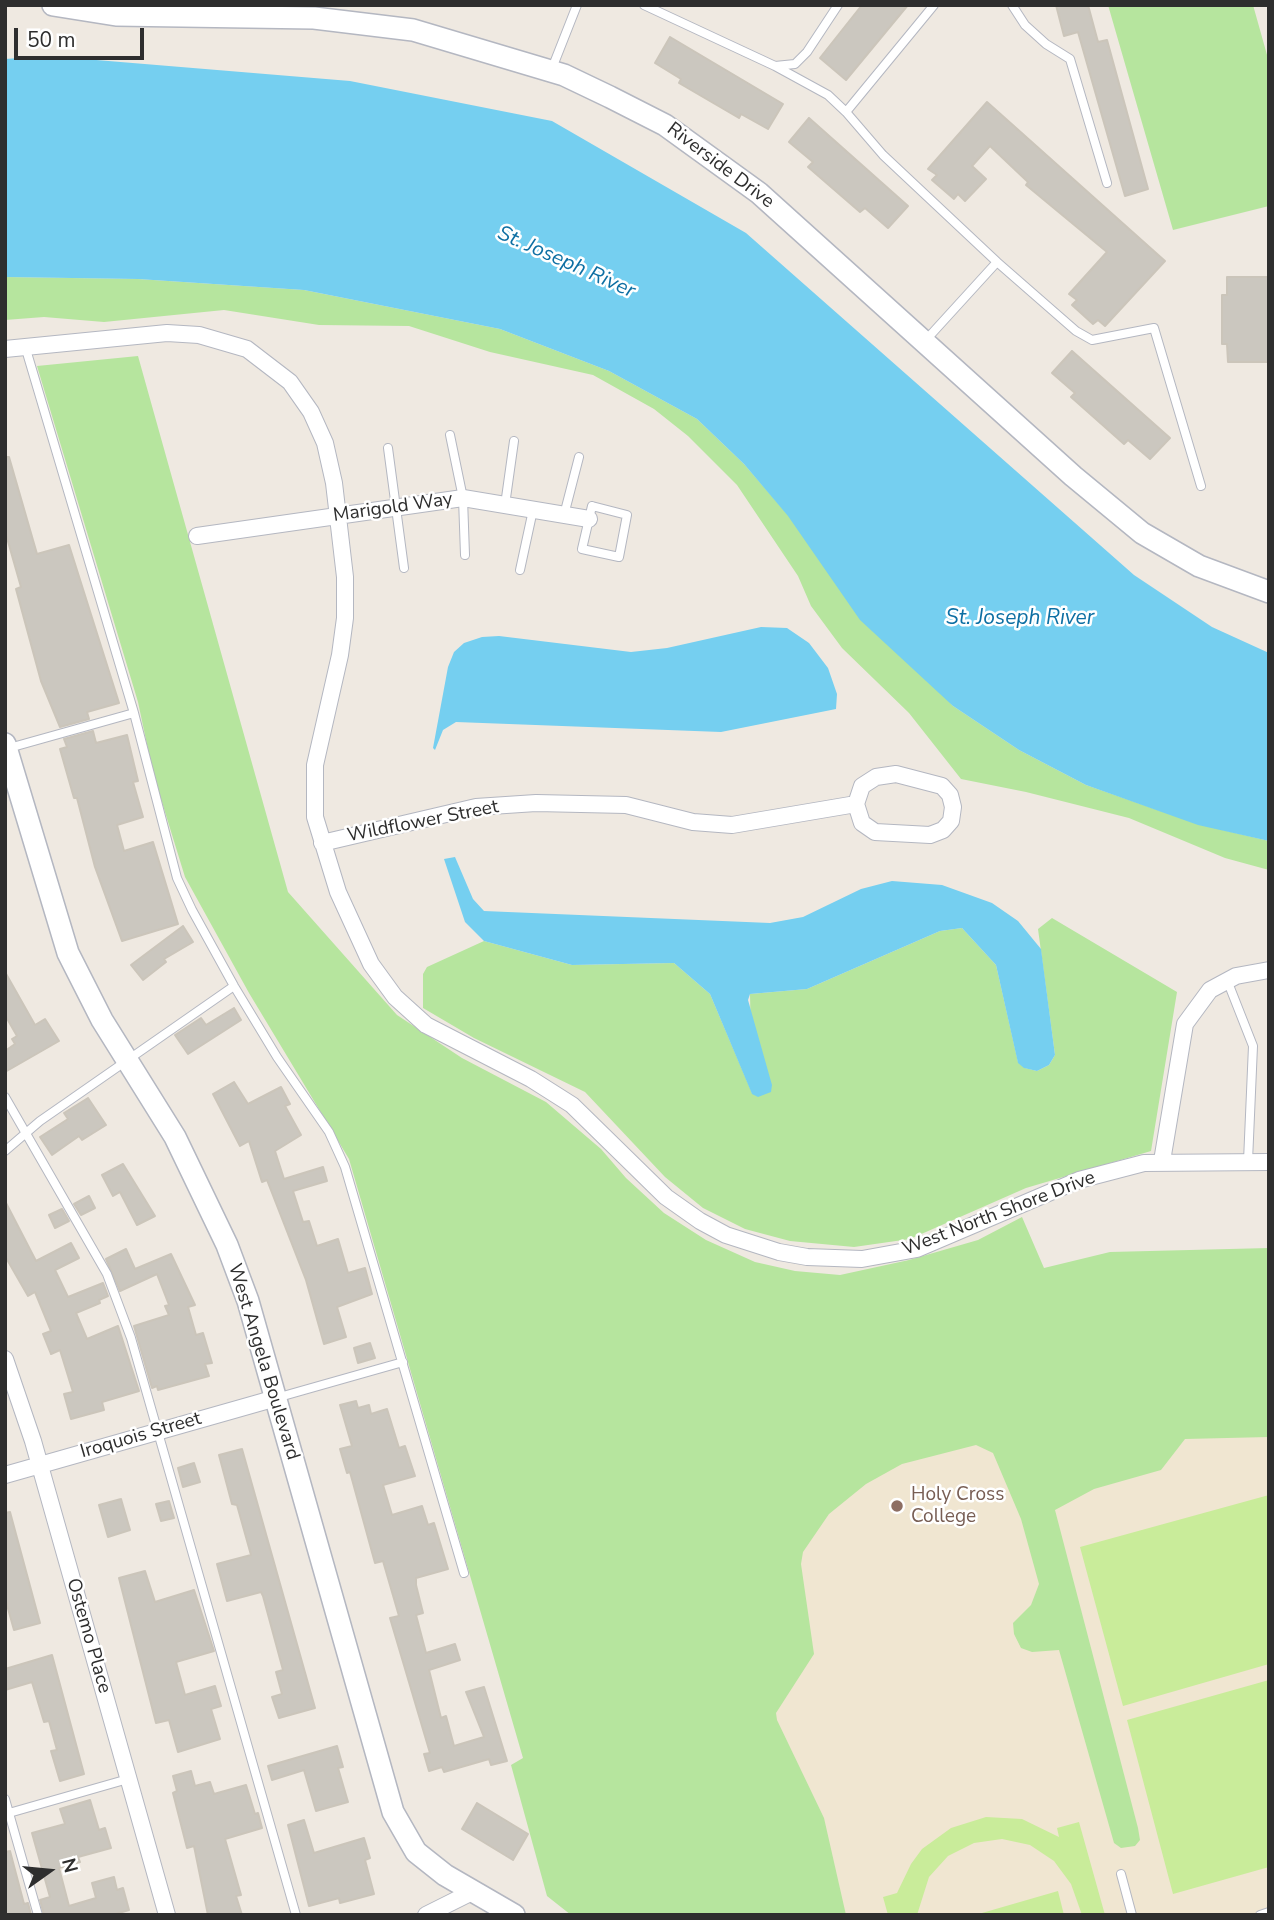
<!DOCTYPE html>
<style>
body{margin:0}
#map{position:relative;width:1274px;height:1920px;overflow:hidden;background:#efe9e1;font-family:"Nunito Sans",sans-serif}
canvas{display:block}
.frame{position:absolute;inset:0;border:7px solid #2e2e2e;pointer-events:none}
.north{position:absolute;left:14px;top:1836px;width:70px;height:70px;-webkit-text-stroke:5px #fff;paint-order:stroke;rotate:75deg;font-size:19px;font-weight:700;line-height:28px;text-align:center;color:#2e2e2e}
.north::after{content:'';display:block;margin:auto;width:24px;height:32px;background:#2e2e2e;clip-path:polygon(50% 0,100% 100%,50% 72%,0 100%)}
.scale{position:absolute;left:14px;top:28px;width:130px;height:32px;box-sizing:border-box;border:4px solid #2e2e2e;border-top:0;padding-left:9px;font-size:21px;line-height:24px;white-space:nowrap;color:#2e2e2e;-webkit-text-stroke:5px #fff;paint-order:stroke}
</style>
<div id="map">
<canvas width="1274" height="1920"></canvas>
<div class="frame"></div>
<div class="north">N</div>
<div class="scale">50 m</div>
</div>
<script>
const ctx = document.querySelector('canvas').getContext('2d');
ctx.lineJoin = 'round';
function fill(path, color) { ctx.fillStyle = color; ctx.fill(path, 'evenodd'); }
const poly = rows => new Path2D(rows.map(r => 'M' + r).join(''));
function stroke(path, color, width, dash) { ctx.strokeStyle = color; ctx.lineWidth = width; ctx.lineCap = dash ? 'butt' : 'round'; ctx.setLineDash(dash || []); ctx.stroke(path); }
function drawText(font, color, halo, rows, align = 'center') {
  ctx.font = font + ' "Nunito Sans",sans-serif'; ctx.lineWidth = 5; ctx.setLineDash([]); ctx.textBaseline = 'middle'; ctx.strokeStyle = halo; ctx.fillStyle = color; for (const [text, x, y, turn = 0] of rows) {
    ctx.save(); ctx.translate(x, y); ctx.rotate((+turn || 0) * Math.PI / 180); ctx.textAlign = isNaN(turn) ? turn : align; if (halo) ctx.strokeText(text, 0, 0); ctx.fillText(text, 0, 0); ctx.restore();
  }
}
const education = poly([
 [637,1296,1269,1316,1269,1915,634,1915,573,1685]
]);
const green = poly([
 [1108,5,1253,5,1269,62,1269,206,1173,230],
 [5,277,138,279,304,290,500,329,609,371,697,419,744,464,953,706,1019,750,1086,785,1198,824,1269,841,1269,870,1225,858,1129,818,1026,792,961,779,909,713,842,648,811,606,798,576,737,485,688,436,654,409,593,375,490,352,409,326,319,325,224,310,104,322,44,317,5,320],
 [138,356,288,892,397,1015,462,1058,546,1102,601,1149,626,1178,664,1213,706,1240,755,1262,795,1271,840,1275,909,1260,978,1240,1022,1217,1044,1268,1110,1252,1269,1248,1269,1437,1185,1439,1161,1470,1094,1489,1055,1510,1138,1828,1140,1840,1135,1846,1121,1848,1114,1843,1059,1650,1032,1652,1021,1648,1014,1634,1013,1623,1031,1605,1039,1584,1021,1519,993,1453,976,1445,902,1464,866,1484,829,1514,803,1552,801,1564,814,1654,776,1713,777,1720,824,1818,846,1915,571,1915,547,1896,511,1765,523,1758,349,1159,249,993,185,877,153,773,138,702,37,366],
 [1052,918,1177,992,1151,1151,1026,1188,910,1239,854,1247,790,1241,745,1229,703,1208,665,1177,585,1092,474,1038,423,1008,423,974,427,967,484,941,572,965,674,963,710,994,752,1093,750,994,807,989,940,931,962,928,996,965,1018,1062,1025,1068,1037,1071,1049,1065,1055,1055,1038,929]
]);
const pitch = poly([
 [1269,1495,1269,1664,1123,1706,1080,1547],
 [1269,1680,1269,1867,1173,1894,1127,1720],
 [986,1817,1022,1819,1059,1837,1057,1828,1079,1822,1105,1915,1082,1915,1071,1884,1054,1861,1030,1845,1002,1839,974,1843,948,1856,929,1877,917,1915,888,1915,883,1897,897,1893,911,1864,922,1849,951,1828],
 [1058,1891,1064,1915,975,1915]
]);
const water = poly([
 [48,56,350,81,552,121,746,233,1134,575,1212,627,1269,653,1269,841,1198,825,1086,785,1019,750,953,706,860,620,788,516,744,464,697,419,609,371,500,329,304,290,138,279,5,277,5,59],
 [761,627,787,628,809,643,828,668,837,694,836,709,721,732,456,722,443,730,435,750,433,748,448,667,454,652,464,643,482,637,499,636,631,652,667,648],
 [455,857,473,899,484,911,770,923,803,917,861,889,892,881,942,885,992,903,1018,921,1041,949,1055,1055,1049,1065,1037,1071,1024,1068,1018,1063,996,965,962,928,940,931,807,989,750,994,748,1000,772,1085,771,1092,758,1097,752,1094,710,994,674,963,572,965,484,941,465,922,444,859]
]);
const building = poly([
 [862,5,908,5,846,80,820,58,862,5],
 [1056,5,1088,5,1098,42,1107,40,1148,189,1125,196,1078,32,1064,36,1056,5],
 [670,37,783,104,768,129,741,114,739,118,679,83,681,79,655,63,670,37],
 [987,102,1165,261,1105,326,1098,320,1093,324,1072,305,1077,300,1069,294,1107,252,1026,185,1028,182,990,146,972,166,986,179,965,201,958,194,954,199,932,180,937,175,928,169,987,102],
 [809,118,908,206,888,228,865,208,860,212,808,167,813,162,789,142,809,118],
 [1227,277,1269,277,1269,362,1228,362,1227,344,1222,344,1222,295,1227,295,1227,277],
 [1072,351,1170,438,1150,459,1128,440,1124,444,1071,397,1075,393,1052,373,1072,351],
 [5,457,9,457,37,554,69,545,119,703,87,712,89,719,60,727,41,681,16,589,21,587,5,531,5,457],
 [93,731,96,743,127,735,138,781,133,782,143,817,117,825,124,851,153,842,178,924,122,941,95,867,77,798,74,798,60,749,67,747,64,739,93,731],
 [183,926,193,942,164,959,166,962,143,980,131,965,183,926],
 [5,972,35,1025,45,1019,59,1041,5,1072,5,1051,15,1044,12,1039,17,1036,5,1015,5,972],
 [234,1008,241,1020,188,1054,175,1035,201,1018,206,1025,234,1008],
 [234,1082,248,1104,281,1087,290,1104,285,1106,301,1135,275,1151,284,1179,323,1167,327,1181,293,1191,303,1222,309,1221,317,1246,338,1239,348,1273,365,1268,372,1294,337,1307,346,1337,324,1344,306,1280,267,1180,262,1182,249,1141,240,1146,213,1094,234,1082],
 [88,1098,106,1125,82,1140,79,1136,52,1155,40,1137,68,1119,64,1113,88,1098],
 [123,1164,155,1216,137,1225,120,1192,113,1196,102,1175,123,1164],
 [89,1196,95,1208,81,1215,74,1204,89,1196],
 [5,1201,36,1261,71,1243,79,1258,55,1270,68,1297,103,1283,108,1296,99,1300,100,1303,76,1313,87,1339,118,1326,139,1391,102,1402,104,1410,71,1419,64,1394,73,1392,60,1350,51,1354,43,1334,51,1331,35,1292,28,1296,5,1256,5,1201],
 [62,1209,69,1221,55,1228,49,1215,62,1209],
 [126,1249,135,1269,171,1254,195,1305,188,1307,196,1335,203,1333,212,1363,205,1364,209,1376,158,1390,157,1386,152,1388,134,1326,169,1315,165,1306,169,1305,157,1274,120,1291,106,1259,126,1249],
 [370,1343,375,1358,358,1363,354,1348,370,1343],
 [356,1401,358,1408,369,1405,371,1414,387,1409,399,1448,405,1446,415,1476,383,1485,392,1515,422,1506,428,1525,434,1523,448,1569,416,1578,416,1585,423,1613,416,1615,426,1653,455,1644,460,1660,429,1670,441,1718,446,1716,454,1746,484,1737,466,1692,484,1687,507,1761,491,1765,489,1759,444,1772,442,1767,429,1771,424,1754,430,1753,390,1618,399,1616,383,1561,375,1563,350,1472,347,1473,340,1449,352,1446,340,1405,356,1401],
 [242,1449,315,1708,279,1718,272,1697,282,1694,276,1672,283,1670,263,1596,261,1592,227,1601,217,1564,251,1555,237,1505,232,1504,219,1455,242,1449],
 [194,1463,200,1482,183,1487,178,1468,194,1463],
 [121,1499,130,1530,108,1537,99,1505,121,1499],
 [169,1501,174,1518,161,1521,156,1504,169,1501],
 [10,1512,40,1623,14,1630,5,1598,5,1513,10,1512],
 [145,1571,155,1602,194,1590,214,1651,176,1662,185,1695,215,1686,221,1706,211,1709,220,1739,178,1752,169,1720,156,1723,119,1578,145,1571],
 [52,1655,84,1774,60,1781,51,1751,57,1750,49,1721,44,1722,32,1682,5,1690,5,1669,52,1655],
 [337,1746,343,1767,338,1768,348,1802,316,1811,304,1770,272,1780,268,1766,337,1746],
 [191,1771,195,1786,210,1782,214,1794,246,1785,255,1814,258,1813,262,1828,225,1839,241,1895,236,1896,242,1915,208,1915,194,1846,187,1848,173,1793,177,1791,173,1776,191,1771],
 [90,1800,99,1830,105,1828,111,1848,78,1857,80,1862,59,1868,69,1906,96,1898,92,1883,114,1877,117,1890,123,1888,129,1910,112,1915,44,1915,40,1900,50,1897,32,1833,65,1824,60,1809,90,1800],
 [477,1803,528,1834,513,1860,462,1829,477,1803],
 [304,1820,314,1853,364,1838,370,1858,365,1860,374,1894,340,1903,339,1898,309,1906,288,1825,304,1820],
 [10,1851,24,1904,28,1903,31,1915,5,1915,5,1852,10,1851]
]);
const lane = poly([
 [644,5,775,66,795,64,807,52,838,5],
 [934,5,846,112,883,155,997,262],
 [1012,5,1025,25,1046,44,1070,59,1107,183],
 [775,66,828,95,846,112],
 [551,71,577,5],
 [925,341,997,262,1076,331,1092,340,1154,328,1201,486],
 [25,346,134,713,177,878,192,910,234,986,277,1057,329,1132,345,1167,464,1573],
 [450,435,463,498,465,555],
 [388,448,404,568],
 [505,505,514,441],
 [592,506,627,515,619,557,582,549,592,506],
 [564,515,579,457],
 [520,570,533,510],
 [9,748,134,713],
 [1227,980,1253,1046,1248,1161],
 [5,1097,107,1274,131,1338,296,1915],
 [5,1151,40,1121,234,986],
 [276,1398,403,1362],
 [5,1799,38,1915],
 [9,1813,128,1779],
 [1121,1874,1132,1915],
 [1260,1915,1269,1912]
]);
const street = poly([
 [5,349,167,333,199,335,247,349,290,382,311,412,325,443,334,483,345,577,345,618,340,655,315,765,315,817,338,892,371,964,395,997,426,1025,531,1079,572,1105,666,1197,700,1221,726,1235,779,1252,807,1257,862,1259,917,1249,1079,1180,1144,1163,1269,1162],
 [197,536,463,498,589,519],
 [322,843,476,807,536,803,626,805,693,822,732,825,856,804,862,823,875,832,930,835,943,830,951,821,953,807,950,795,942,786,896,774,876,777,862,786,856,804],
 [1162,1161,1185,1024,1210,990,1236,976,1269,970],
 [5,1359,33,1441,167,1915],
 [5,1475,276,1398],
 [426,1915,474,1891]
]);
const secondary = poly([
 [53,5,116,15,314,18,413,30,564,75,610,97,665,125,759,193,1073,476,1142,533,1199,566,1269,592],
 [5,744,68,953,102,1020,175,1137,227,1245,248,1301,393,1812,416,1852,445,1875,514,1915]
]);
const markers = [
 [897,1506,7,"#8d6e63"]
];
const streetNames = [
 ["Riverside Drive",720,166,37],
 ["Marigold Way",393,508,-8],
 ["Wildflower Street",423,822,-11],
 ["West North Shore Drive",999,1214,-21],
 ["West Angela Boulevard",263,1362,73],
 ["Iroquois Street",141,1436,-16],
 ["Ostemo Place",88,1636,74]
];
const educationNames = [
 ["Holy Cross",911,1495],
 ["College",911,1517]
];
const waterNames = [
 ["St. Joseph River",566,263,24],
 ["St. Joseph River",1020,619]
];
fill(education, '#f0e6d1');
fill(green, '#b6e59e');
fill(pitch, '#c9ec9a');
fill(water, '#75cff0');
fill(building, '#cbc7bf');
stroke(building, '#cbc5ba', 2);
stroke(lane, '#b4b7c1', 10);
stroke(street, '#b4b7c1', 18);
stroke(secondary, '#b4b7c1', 24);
stroke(lane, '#fff', 8);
stroke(street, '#fff', 16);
stroke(secondary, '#fff', 21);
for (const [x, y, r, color] of markers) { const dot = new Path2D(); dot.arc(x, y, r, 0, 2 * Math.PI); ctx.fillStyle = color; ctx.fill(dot); stroke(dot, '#fff', 2.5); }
drawText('19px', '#2e2e2e', '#fff', streetNames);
drawText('19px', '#785e54', '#fff', educationNames, 'left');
drawText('italic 21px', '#0d6fa3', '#fff', waterNames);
</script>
